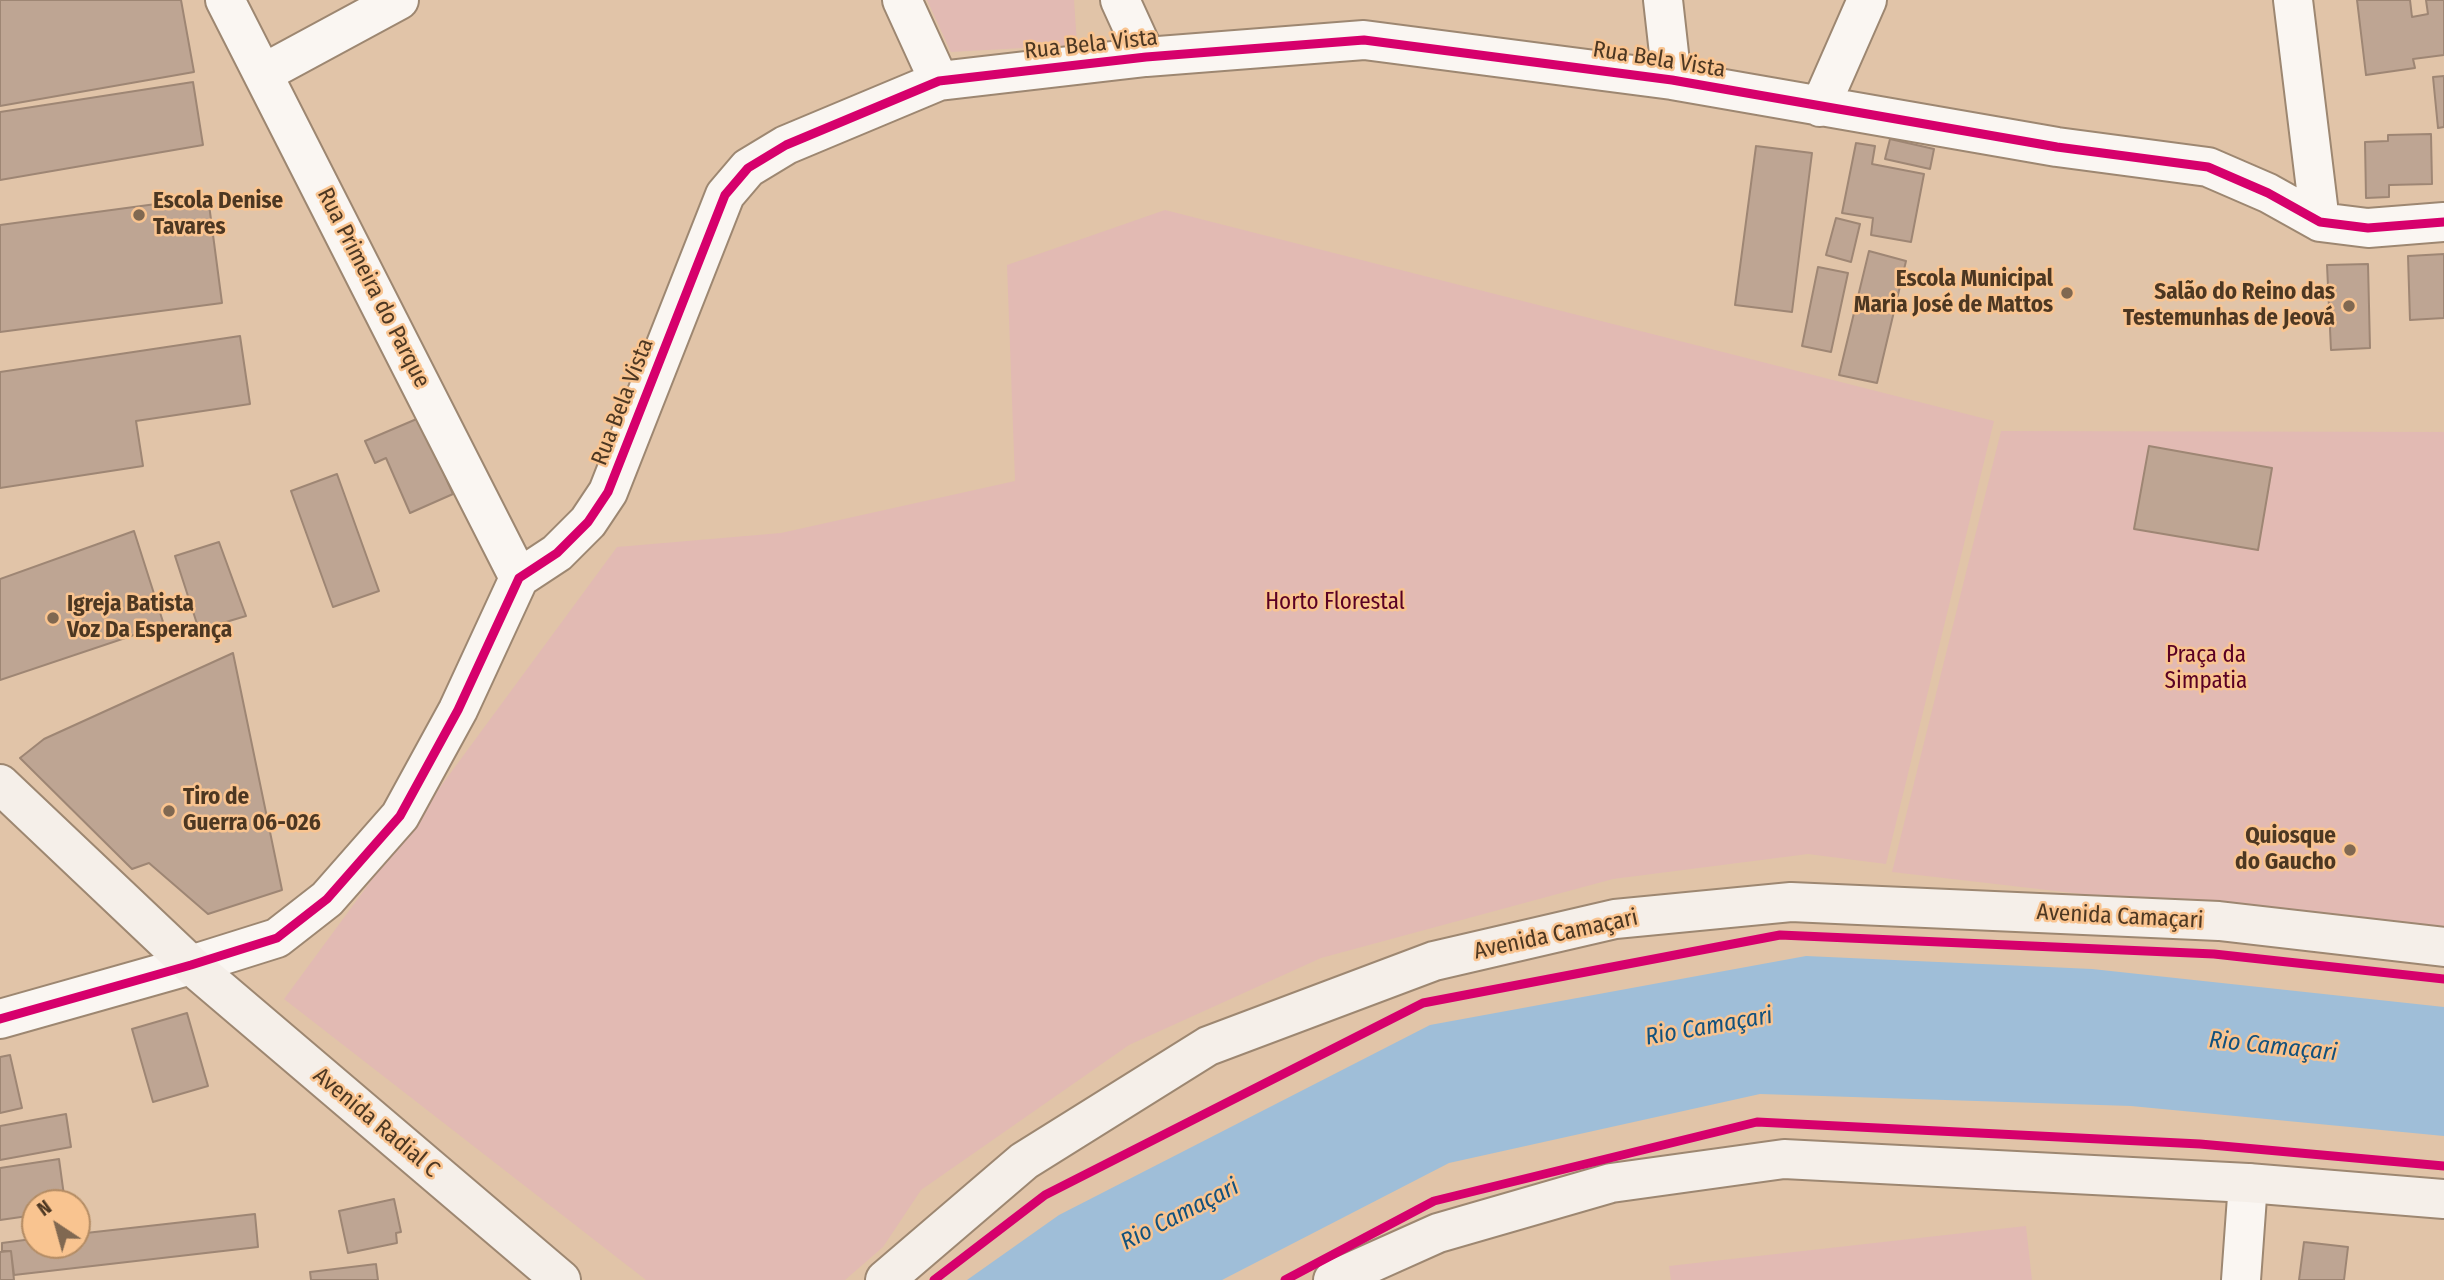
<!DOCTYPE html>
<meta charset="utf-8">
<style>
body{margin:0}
#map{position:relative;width:2444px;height:1280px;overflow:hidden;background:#e1c4a8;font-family:"Fira Sans Condensed",sans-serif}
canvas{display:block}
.north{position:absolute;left:21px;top:1189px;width:70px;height:70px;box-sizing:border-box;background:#f9c490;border:2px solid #b48c64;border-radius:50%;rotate:324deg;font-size:19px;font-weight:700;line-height:28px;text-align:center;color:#4c3722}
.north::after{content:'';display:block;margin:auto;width:24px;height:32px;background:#806851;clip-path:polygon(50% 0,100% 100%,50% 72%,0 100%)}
</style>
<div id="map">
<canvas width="2444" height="1280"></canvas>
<div class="north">N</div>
</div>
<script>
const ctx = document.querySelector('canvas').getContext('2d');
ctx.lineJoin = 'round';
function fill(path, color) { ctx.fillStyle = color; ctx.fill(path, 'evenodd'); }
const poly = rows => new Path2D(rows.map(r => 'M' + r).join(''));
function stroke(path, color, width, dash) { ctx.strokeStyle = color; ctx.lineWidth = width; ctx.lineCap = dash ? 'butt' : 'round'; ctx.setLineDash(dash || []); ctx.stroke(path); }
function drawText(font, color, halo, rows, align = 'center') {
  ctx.font = font + ' "Fira Sans Condensed",sans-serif'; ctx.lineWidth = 5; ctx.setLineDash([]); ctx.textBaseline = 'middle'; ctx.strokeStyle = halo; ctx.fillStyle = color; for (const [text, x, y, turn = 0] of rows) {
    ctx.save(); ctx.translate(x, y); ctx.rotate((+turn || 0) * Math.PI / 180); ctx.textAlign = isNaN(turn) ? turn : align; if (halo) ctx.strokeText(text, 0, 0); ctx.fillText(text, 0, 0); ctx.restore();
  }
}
const green = poly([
 [927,0,1074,0,1077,45,951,52],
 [1165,210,1994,421,1886,864,1808,854,1613,879,1321,958,1129,1045,921,1190,883,1247,845,1280,646,1280,284,999,617,547,781,533,1015,481,1007,265],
 [2001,431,2444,432,2444,936,1892,872],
 [2026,1226,2032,1280,1671,1280,1669,1266]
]);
const water = poly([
 [1806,956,2092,969,2444,1007,2444,1136,2131,1106,1760,1094,1449,1163,1222,1280,967,1280,1059,1215,1430,1025]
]);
const building = poly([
 [0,0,181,0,194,72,0,106,0,0],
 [2357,0,2410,0,2412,17,2428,14,2426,0,2444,0,2444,55,2413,59,2415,68,2366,75,2357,0],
 [2444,76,2444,127,2438,128,2433,77,2444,76],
 [193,82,203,145,0,180,0,112,193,82],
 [2431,134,2432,184,2389,185,2389,197,2366,198,2365,142,2388,141,2388,135,2431,134],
 [1890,139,1934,149,1930,169,1885,159,1890,139],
 [1856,143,1875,146,1872,164,1924,174,1911,242,1871,235,1873,218,1842,213,1856,143],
 [1756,146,1812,153,1792,312,1735,305,1756,146],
 [208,197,222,303,0,332,0,225,208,197],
 [1836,218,1860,224,1851,262,1826,255,1836,218],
 [1869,251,1906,261,1877,383,1839,375,1869,251],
 [2444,254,2444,318,2410,320,2408,256,2444,254],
 [2368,264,2370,348,2331,350,2327,265,2368,264],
 [1818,267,1848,273,1831,352,1802,346,1818,267],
 [240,336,250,404,136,421,143,466,0,488,0,372,240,336],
 [419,418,453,494,410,513,386,458,375,463,365,441,419,418],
 [2149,446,2272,468,2258,550,2134,529,2149,446],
 [337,474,379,591,333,607,291,491,337,474],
 [134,531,164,625,0,680,0,579,134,531],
 [219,542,246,616,199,630,175,556,219,542],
 [233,653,282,890,208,914,149,863,132,869,20,758,44,739,233,653],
 [187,1013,208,1086,153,1102,132,1029,187,1013],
 [10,1055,22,1108,0,1113,0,1057,10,1055],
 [66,1114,71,1147,0,1160,0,1126,66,1114],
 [59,1159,65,1203,35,1203,35,1215,0,1220,0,1168,59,1159],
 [394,1199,401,1232,396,1233,397,1243,348,1253,339,1211,394,1199],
 [255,1214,258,1247,14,1275,11,1251,2,1251,2,1243,32,1239,30,1227,35,1227,35,1245,77,1245,77,1234,255,1214],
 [2304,1242,2348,1247,2344,1280,2299,1280,2304,1242],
 [11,1251,14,1280,0,1280,0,1252,11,1251],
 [376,1264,378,1280,311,1280,310,1272,376,1264]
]);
const street = poly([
 [225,0,519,578],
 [902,0,939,81],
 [1120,0,1146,57],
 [1663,0,1672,80],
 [2293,0,2320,222],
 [264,73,399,0],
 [1820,107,1867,0],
 [0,1019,191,965,277,938,327,899,400,816,458,710,519,578,557,553,588,522,608,492,725,195,748,168,786,145,939,81,1146,57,1364,40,1672,80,2057,147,2208,167,2268,193,2320,222,2368,228,2444,222],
 [2241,1280,2248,1183]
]);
const secondary = poly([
 [0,784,191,965,561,1280],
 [885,1280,1024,1161,1208,1046,1434,961,1615,919,1791,902,2219,921,2444,947],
 [1333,1280,1438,1233,1611,1183,1784,1159,2248,1183,2444,1199]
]);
const cycleway = poly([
 [0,1019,191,965,277,938,327,899,400,816,458,710,519,578,557,553,588,522,608,492,725,195,748,168,786,145,939,81,1146,57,1364,40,1672,80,2057,147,2208,167,2268,193,2320,222,2368,228,2444,222],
 [934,1280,1045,1195,1423,1003,1780,935,2214,954,2444,979],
 [1285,1280,1434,1201,1757,1122,2200,1144,2444,1166]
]);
const markers = [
 [139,215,7,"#806851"],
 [2067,293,7,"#806851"],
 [2349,306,7,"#806851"],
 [53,618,7,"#806851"],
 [169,811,7,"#806851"],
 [2350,850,7,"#806851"]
];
const streetNames = [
 ["Rua Bela Vista",1091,45,-6],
 ["Rua Bela Vista",1659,60,9],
 ["Rua Primeira do Parque",373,288,63],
 ["Rua Bela Vista",623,402,-69],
 ["Avenida Camaçari",2120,917,3],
 ["Avenida Camaçari",1556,935,-12],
 ["Avenida Radial C",376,1123,40]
];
const poiNames = [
 ["Escola Denise",153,202],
 ["Tavares",153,228],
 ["Escola Municipal",2053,280,"right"],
 ["Maria José de Mattos",2053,306,"right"],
 ["Salão do Reino das",2335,293,"right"],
 ["Testemunhas de Jeová",2335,319,"right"],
 ["Igreja Batista",67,605],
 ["Voz Da Esperança",67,631],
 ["Tiro de",183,798],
 ["Guerra 06-026",183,824],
 ["Quiosque",2336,837,"right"],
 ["do Gaucho",2336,863,"right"]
];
const parkNames = [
 ["Horto Florestal",1335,603],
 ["Praça da",2206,656],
 ["Simpatia",2206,682]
];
const waterNames = [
 ["Rio Camaçari",1709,1027,-10],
 ["Rio Camaçari",2273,1047,6],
 ["Rio Camaçari",1180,1215,-27]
];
fill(green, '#e2bab3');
fill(water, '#9fbed8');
fill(building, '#bea593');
stroke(building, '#9e8674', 2);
stroke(street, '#9d8771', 42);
stroke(secondary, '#9d8771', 42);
stroke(street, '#faf6f2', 38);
stroke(secondary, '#f5efe9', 38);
stroke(cycleway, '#d6006c', 9);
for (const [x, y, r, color] of markers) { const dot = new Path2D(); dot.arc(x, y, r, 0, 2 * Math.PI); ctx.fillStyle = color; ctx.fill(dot); stroke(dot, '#f9c490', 2.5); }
drawText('23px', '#4c3722', '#f9c490', streetNames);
drawText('bold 23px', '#4c3722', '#f9c490', poiNames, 'left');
drawText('23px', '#590024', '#f9c490', parkNames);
drawText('italic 24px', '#11517e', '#f9c490', waterNames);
</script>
